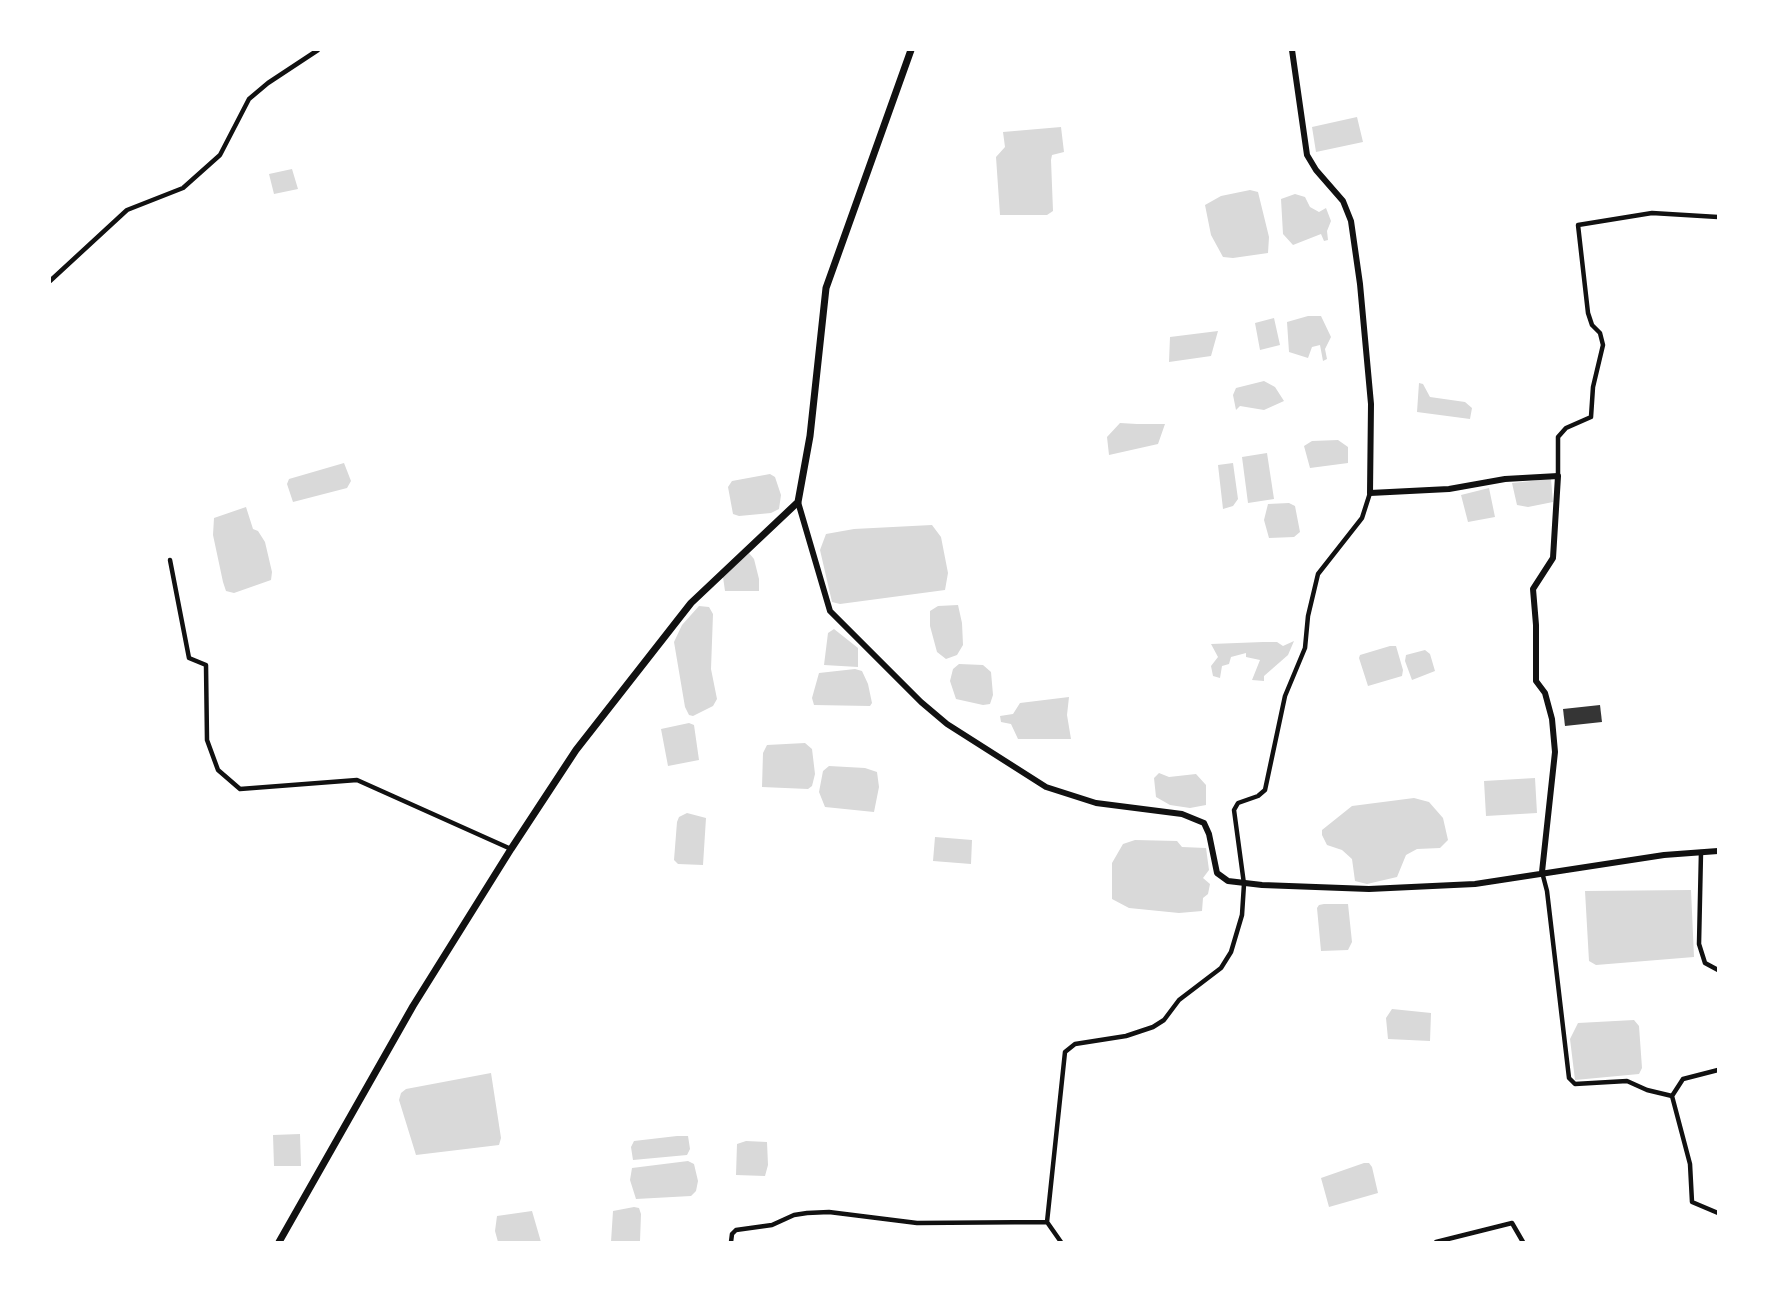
<!DOCTYPE html>
<style>
body{margin:0}
#map{position:relative;width:1768px;height:1292px;overflow:hidden;background:#fff;font-family:"Libre Baskerville",serif}
canvas{display:block}
.frame{position:absolute;inset:0;border:51px solid #fff;pointer-events:none}
</style>
<div id="map">
<canvas width="1768" height="1292"></canvas>
<div class="frame"></div>
</div>
<script>
const ctx = document.querySelector('canvas').getContext('2d');
ctx.lineJoin = 'round';
function fill(path, color) { ctx.fillStyle = color; ctx.fill(path, 'evenodd'); }
const poly = rows => new Path2D(rows.map(r => 'M' + r).join(''));
function stroke(path, color, width, dash) { ctx.strokeStyle = color; ctx.lineWidth = width; ctx.lineCap = dash ? 'butt' : 'round'; ctx.setLineDash(dash || []); ctx.stroke(path); }
const water = poly([
 [1357,117,1363,142,1316,152,1312,127],
 [1061,127,1064,152,1052,155,1051,160,1053,211,1047,215,1000,215,996,157,1005,147,1003,132],
 [292,169,298,189,274,194,269,174],
 [1250,190,1258,192,1269,237,1268,253,1233,258,1223,257,1211,235,1205,205,1221,196],
 [1295,194,1305,197,1310,207,1319,212,1326,208,1331,221,1327,231,1328,240,1324,241,1321,234,1293,245,1283,234,1281,199],
 [1308,316,1321,316,1331,337,1325,349,1327,359,1323,361,1320,345,1312,347,1308,358,1289,352,1287,322],
 [1274,318,1280,345,1260,350,1255,323],
 [1218,331,1211,356,1169,362,1170,337],
 [1264,381,1275,387,1284,401,1264,410,1240,406,1236,410,1233,395,1236,388],
 [1419,383,1423,384,1430,397,1465,402,1472,408,1470,419,1417,412],
 [1120,423,1137,424,1165,424,1158,444,1109,455,1107,437],
 [1338,440,1348,447,1348,463,1310,468,1304,446,1312,441],
 [1267,453,1274,499,1248,503,1242,457],
 [344,463,351,481,347,488,293,502,287,484,289,479],
 [1233,463,1238,499,1233,506,1223,509,1218,465],
 [770,474,775,477,781,495,779,509,771,513,739,516,733,514,728,487,732,481],
 [1551,479,1553,502,1528,507,1517,505,1512,483],
 [1489,488,1495,517,1468,522,1461,495],
 [1289,503,1295,506,1300,532,1294,537,1269,538,1264,520,1268,504],
 [246,507,253,529,258,531,265,542,272,572,271,580,234,593,226,591,223,582,213,535,214,518],
 [932,525,941,537,948,573,945,590,840,604,832,602,820,550,826,534,854,529],
 [749,553,754,559,759,579,759,591,725,591,723,577],
 [958,605,962,623,963,645,957,655,946,659,937,652,930,626,930,611,938,606],
 [699,606,709,607,713,614,711,669,717,699,713,706,693,716,689,715,685,707,674,642,682,625],
 [834,629,858,648,858,667,824,665,828,633],
 [1294,641,1288,655,1264,676,1264,681,1252,680,1260,660,1246,657,1246,653,1231,657,1229,664,1222,666,1220,678,1213,676,1211,666,1218,657,1211,644,1263,642,1277,642,1283,646],
 [1390,646,1396,646,1403,670,1402,676,1368,686,1359,658,1360,655],
 [1425,650,1430,654,1435,671,1412,680,1405,661,1406,655],
 [959,664,983,665,991,672,993,695,990,704,983,705,956,699,950,681,953,669],
 [855,669,862,671,868,684,872,703,870,706,814,705,812,698,819,673],
 [1069,697,1067,715,1071,739,1018,739,1011,724,1001,722,1000,716,1013,714,1020,703],
 [689,723,694,725,699,760,668,766,661,729],
 [805,743,812,749,815,774,812,786,808,789,762,787,763,753,767,745],
 [829,766,865,768,877,772,879,787,874,812,825,807,819,792,823,771],
 [1159,773,1169,777,1196,774,1206,785,1206,805,1190,808,1170,805,1156,797,1154,778],
 [1535,778,1537,813,1486,816,1484,781],
 [1414,798,1429,802,1443,818,1448,840,1440,848,1417,849,1406,855,1397,877,1367,884,1355,881,1352,859,1342,850,1327,845,1322,835,1322,830,1352,806],
 [687,813,706,818,703,865,678,864,674,860,677,822,679,817],
 [935,837,972,840,971,864,933,861],
 [1135,840,1177,841,1182,847,1206,848,1209,870,1203,878,1210,884,1208,894,1203,898,1202,911,1179,913,1129,908,1112,899,1112,863,1123,844],
 [1691,890,1694,957,1596,965,1589,961,1585,891],
 [1324,904,1348,904,1352,942,1348,950,1321,951,1317,908,1319,905],
 [1392,1009,1431,1013,1430,1041,1388,1039,1386,1018],
 [1634,1020,1639,1026,1642,1068,1639,1074,1575,1080,1570,1039,1578,1023],
 [491,1073,501,1138,499,1145,416,1155,399,1100,401,1093,406,1089],
 [300,1134,301,1166,274,1166,273,1135],
 [677,1136,688,1136,690,1149,687,1155,633,1160,631,1147,634,1141],
 [746,1141,767,1142,768,1165,765,1176,736,1175,737,1144],
 [688,1161,694,1164,698,1181,696,1191,691,1196,636,1199,630,1180,632,1168],
 [1364,1163,1369,1163,1372,1167,1378,1193,1329,1207,1321,1178],
 [634,1207,639,1208,641,1214,640,1241,611,1242,613,1211],
 [532,1211,541,1242,498,1242,495,1231,497,1216]
]);
const building = poly([
 [1600,705,1602,722,1565,726,1563,709]
]);
const minor = poly([
 [50,281,127,210,183,188,220,155,249,99,268,83,318,50],
 [1558,476,1558,437,1566,428,1591,417,1593,387,1603,345,1600,333,1592,325,1588,313,1578,225,1652,213,1718,217],
 [170,560,189,658,206,665,207,740,218,770,240,789,357,780,511,849],
 [1701,852,1699,944,1705,963,1718,970],
 [1542,872,1547,891,1569,1078,1575,1084,1627,1081,1647,1090,1672,1096,1690,1164,1692,1202,1718,1213],
 [1672,1096,1683,1079,1718,1070],
 [731,1242,732,1234,736,1230,772,1225,794,1215,807,1213,829,1212,917,1223,1047,1222],
 [1061,1242,1047,1222,1065,1052,1075,1044,1126,1036,1153,1027,1164,1020,1179,1000,1221,968,1231,952,1242,915,1244,884,1234,810,1238,803,1258,796,1265,790,1285,696,1305,648,1308,616,1318,574,1362,518,1370,493],
 [1436,1242,1512,1223,1523,1242]
]);
const tertiary = poly([
 [1292,50,1307,155,1316,170,1343,201,1351,221,1360,284,1371,404,1370,493,1449,489,1505,479,1558,476,1553,558,1533,589,1536,625,1536,681,1545,693,1552,719,1555,752,1542,872],
 [798,502,830,611,921,702,947,724,1046,787,1096,803,1182,814,1204,823,1209,834,1217,873,1228,881,1262,885,1369,889,1475,884,1664,855,1718,851]
]);
const secondary = poly([
 [279,1242,413,1006,511,849,576,750,691,603,798,502,810,436,826,288,911,50]
]);
fill(water, '#d9d9d9');
fill(building, '#353535');
stroke(minor, '#111', 4.5);
stroke(tertiary, '#111', 6);
stroke(secondary, '#111', 7);
</script>
